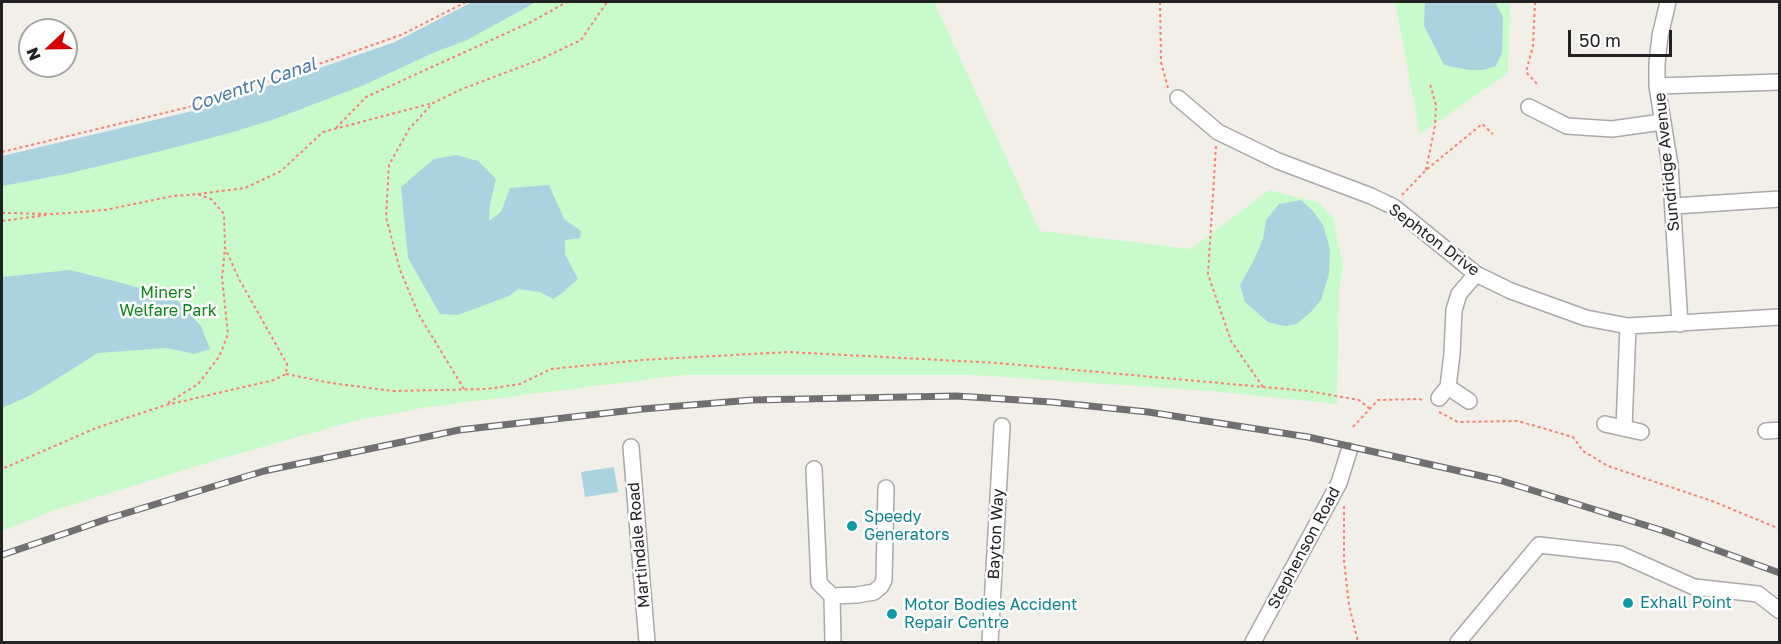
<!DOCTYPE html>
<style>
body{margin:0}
#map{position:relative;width:1781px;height:644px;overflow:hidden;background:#f2efe9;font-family:"Golos Text",sans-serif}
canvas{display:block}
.frame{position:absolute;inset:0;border:3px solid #222;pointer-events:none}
.north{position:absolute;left:18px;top:18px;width:60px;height:60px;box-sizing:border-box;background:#fff;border:2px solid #a7a7a7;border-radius:50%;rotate:248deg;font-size:16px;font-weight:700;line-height:24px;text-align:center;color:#222}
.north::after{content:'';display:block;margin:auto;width:21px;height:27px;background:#d40000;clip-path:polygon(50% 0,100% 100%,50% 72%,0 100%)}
.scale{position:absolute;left:1568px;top:30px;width:104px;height:27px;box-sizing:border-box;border:3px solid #222;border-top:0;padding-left:8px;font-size:18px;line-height:21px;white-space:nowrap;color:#222;-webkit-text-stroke:4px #fff;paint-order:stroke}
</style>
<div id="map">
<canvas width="1781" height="644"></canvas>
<div class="frame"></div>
<div class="north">N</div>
<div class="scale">50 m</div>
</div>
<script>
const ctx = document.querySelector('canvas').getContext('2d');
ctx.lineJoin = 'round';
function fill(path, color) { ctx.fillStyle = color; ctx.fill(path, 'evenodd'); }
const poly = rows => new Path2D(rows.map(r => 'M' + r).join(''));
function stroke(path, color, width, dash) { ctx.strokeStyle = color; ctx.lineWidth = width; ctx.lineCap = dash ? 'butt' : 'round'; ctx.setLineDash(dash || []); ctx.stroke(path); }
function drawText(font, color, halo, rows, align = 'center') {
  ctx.font = font + ' "Golos Text",sans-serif'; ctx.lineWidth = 5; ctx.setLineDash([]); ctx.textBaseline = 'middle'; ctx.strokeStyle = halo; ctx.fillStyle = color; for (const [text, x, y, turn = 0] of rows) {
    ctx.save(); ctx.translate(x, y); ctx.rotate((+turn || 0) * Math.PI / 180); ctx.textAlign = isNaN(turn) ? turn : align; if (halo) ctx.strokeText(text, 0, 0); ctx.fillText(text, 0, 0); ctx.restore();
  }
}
const park = poly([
 [505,2,934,2,1040,231,1191,249,1269,190,1319,203,1333,218,1343,266,1339,289,1337,404,1211,391,974,375,684,375,428,407,354,421,216,460,52,511,2,531,2,171,214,122],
 [1395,2,1510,2,1508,73,1420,134]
]);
const water = poly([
 [472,2,536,2,467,40,435,52,364,85,275,119,226,134,157,152,66,174,2,186,2,156,201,109,395,42],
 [1425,2,1495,2,1503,17,1502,53,1496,66,1483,70,1469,70,1444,65,1424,26],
 [456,155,478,161,496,179,490,204,489,221,501,212,510,188,549,185,564,219,581,231,580,238,565,240,565,254,578,279,562,293,553,299,540,292,518,289,509,296,458,315,440,314,408,258,401,187,434,159],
 [1301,200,1313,211,1323,225,1330,249,1329,274,1321,300,1309,314,1296,324,1286,326,1279,325,1268,322,1245,302,1240,285,1254,260,1263,239,1266,220,1279,204],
 [70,270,126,284,177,300,201,326,210,349,194,354,167,348,98,353,29,396,2,408,2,277],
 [614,467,618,492,585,497,581,472]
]);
const path = poly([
 [1160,2,1161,62,1168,88],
 [1535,2,1533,46,1526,72,1538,85],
 [336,128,366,97,531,22,567,2],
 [1216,146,1208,274,1231,341,1263,387],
 [2,152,214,101,401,35,466,2],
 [1426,170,1435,126,1436,105,1430,84],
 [198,194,245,188,281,171,323,132,433,103],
 [1402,195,1426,170,1482,124,1493,134],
 [2,213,54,214,105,210,173,196,197,194,211,199,224,214,225,248,239,279,287,364,286,374,274,380,166,405,96,428,2,469],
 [2,221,46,215],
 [286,374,331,383,393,391,487,389,520,384,551,369,642,360,788,352,998,363,1308,391,1359,400,1370,409],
 [464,389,419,315,400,270,386,217,389,165,409,129,433,103,462,89,539,60,581,40,607,2],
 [168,403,198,384,219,357,228,334,222,278,225,248],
 [1439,412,1458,422,1518,421,1573,437,1583,451,1608,466,1712,501,1780,529],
 [1353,427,1378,400,1420,399,1424,402],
 [1344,506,1344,561,1349,605,1358,642]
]);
const minor = poly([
 [1668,2,1660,36,1657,63,1657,86,1670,165,1680,324],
 [1657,86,1780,82],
 [1178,98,1218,132,1278,161,1371,196,1394,207,1476,274,1511,291,1586,318,1628,326,1780,317],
 [1529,107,1567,126,1612,129,1662,122],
 [1674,206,1780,199],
 [1448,387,1469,401],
 [1439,398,1448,387,1452,354,1454,310,1459,294,1476,274],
 [1605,424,1641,432],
 [1624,428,1628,326],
 [1766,431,1780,430],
 [631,447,647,642],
 [814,469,819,583,832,596,857,595,874,592,881,586,884,580,886,488],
 [832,596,833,642],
 [990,642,1002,426],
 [1253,642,1339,483,1349,451],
 [1458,642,1539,545,1620,554,1694,587,1758,594,1780,611]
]);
const rail = poly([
 [2,555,107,519,264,471,459,430,642,409,752,400,956,396,1051,402,1148,412,1308,437,1499,480,1664,531,1780,573]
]);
const markers = [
 [852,526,6,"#0f9aa8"],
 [1628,603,6,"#0f9aa8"],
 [892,614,6,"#0f9aa8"]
];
const streetNames = [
 ["Sundridge Avenue",1667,162,-96],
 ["Sephton Drive",1434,240,37],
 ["Bayton Way",996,534,-87],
 ["Martindale Road",639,545,-95],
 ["Stephenson Road",1304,548,-62]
];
const parkNames = [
 ["Miners'",168,293],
 ["Welfare Park",168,311]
];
const cultureNames = [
 ["Speedy",864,517],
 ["Generators",864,535],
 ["Exhall Point",1640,603],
 ["Motor Bodies Accident",904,605],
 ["Repair Centre",904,623]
];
const waterNames = [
 ["Coventry Canal",253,85,-19]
];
fill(park, '#c8facc');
fill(water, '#aad3df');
stroke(minor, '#a9a9a9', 18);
stroke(path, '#fa8072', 2, [3, 3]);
stroke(minor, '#fff', 15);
stroke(rail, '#707070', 7);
stroke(rail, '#fff', 4.5, [14]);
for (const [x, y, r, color] of markers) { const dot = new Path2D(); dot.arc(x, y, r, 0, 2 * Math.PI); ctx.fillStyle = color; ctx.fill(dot); stroke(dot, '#fff', 2); }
drawText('16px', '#222', '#fff', streetNames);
drawText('16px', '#0c8416', '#fff', parkNames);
drawText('16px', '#0d838f', '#fff', cultureNames, 'left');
drawText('italic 18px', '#4a7aab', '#fff', waterNames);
</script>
